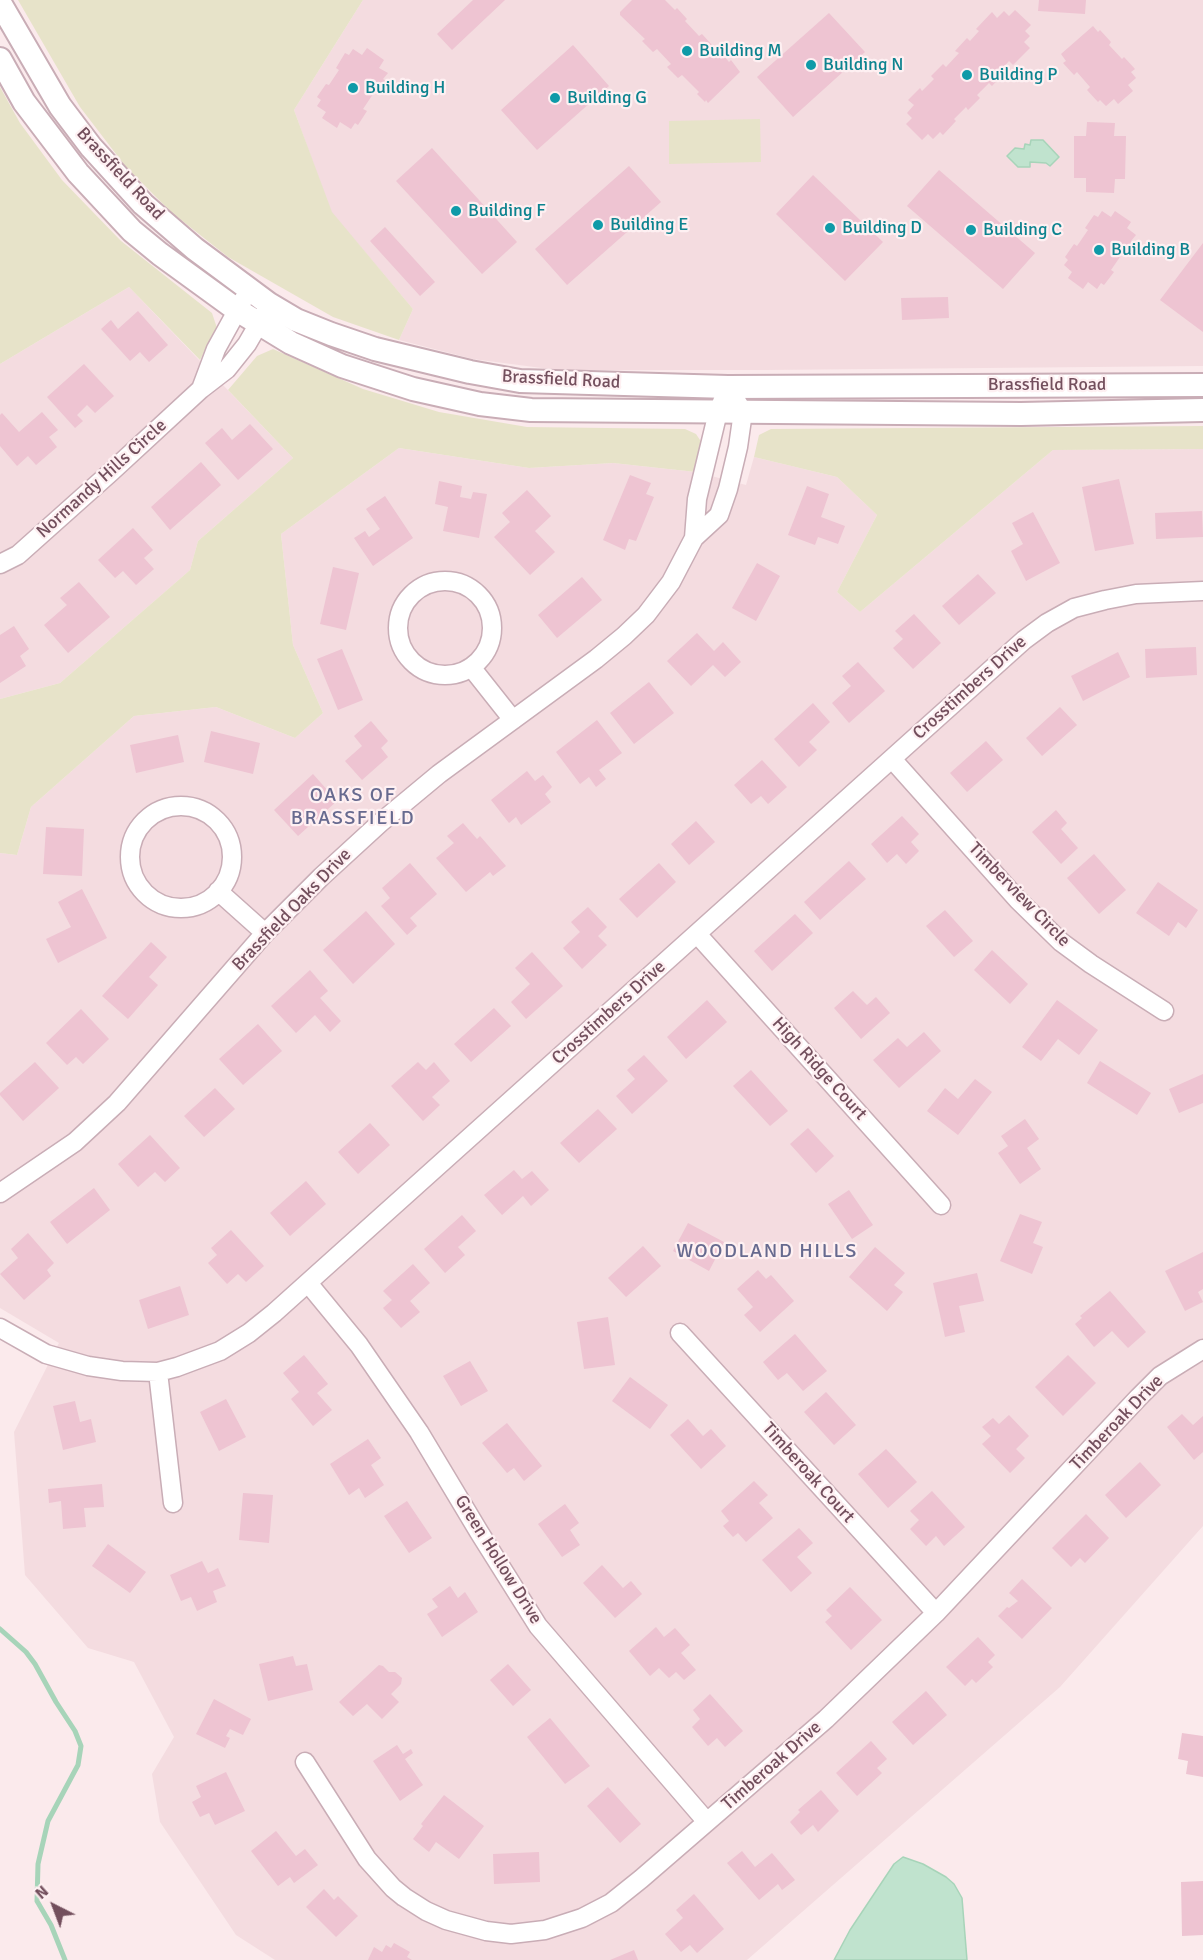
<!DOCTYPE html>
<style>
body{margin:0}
#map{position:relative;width:1203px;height:1960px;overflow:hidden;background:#fbeaec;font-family:Signika,sans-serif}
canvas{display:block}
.north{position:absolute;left:24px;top:1876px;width:60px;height:60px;-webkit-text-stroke:4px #fef0f2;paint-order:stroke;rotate:318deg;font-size:16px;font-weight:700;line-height:24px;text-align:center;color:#734f5d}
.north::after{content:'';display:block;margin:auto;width:21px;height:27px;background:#734f5d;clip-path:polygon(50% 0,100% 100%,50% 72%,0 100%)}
</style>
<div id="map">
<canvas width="1203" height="1960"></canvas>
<div class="north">N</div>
</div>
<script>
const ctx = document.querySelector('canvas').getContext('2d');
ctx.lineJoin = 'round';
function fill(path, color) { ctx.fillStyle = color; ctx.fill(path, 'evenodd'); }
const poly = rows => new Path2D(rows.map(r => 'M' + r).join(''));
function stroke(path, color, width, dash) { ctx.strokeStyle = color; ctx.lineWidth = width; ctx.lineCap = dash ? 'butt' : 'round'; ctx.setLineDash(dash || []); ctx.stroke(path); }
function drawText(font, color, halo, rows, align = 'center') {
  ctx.font = font + ' Signika,sans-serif'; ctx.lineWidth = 4.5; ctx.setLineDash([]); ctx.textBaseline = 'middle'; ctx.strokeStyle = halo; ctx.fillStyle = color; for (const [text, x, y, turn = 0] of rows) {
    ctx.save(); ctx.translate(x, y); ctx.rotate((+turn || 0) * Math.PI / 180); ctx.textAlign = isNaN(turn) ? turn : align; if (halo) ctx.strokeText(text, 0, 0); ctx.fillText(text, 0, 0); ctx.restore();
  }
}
const residential = poly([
 [363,0,1203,0,1203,366,766,370,557,370,473,359,399,340,413,309,331,212,294,110],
 [129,287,293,458,198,541,190,570,60,683,0,699,0,364],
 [399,448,529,468,613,463,696,472,746,485,754,457,837,477,877,515,837,592,860,612,1053,450,1203,449,1203,1526,1060,1687,747,1960,275,1960,236,1935,160,1822,152,1774,174,1737,134,1662,88,1648,25,1575,14,1432,59,1343,0,1308,0,853,17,855,31,807,134,716,216,707,295,738,323,713,293,645,281,534]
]);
const green = poly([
 [18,0,363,0,294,110,332,212,413,309,399,340,333,317,228,257,171,212,126,167,80,107],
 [0,87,20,123,62,180,121,241,212,313,217,328,200,360,129,287,0,364],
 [760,119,761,162,669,164,669,121],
 [273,349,363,389,439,412,527,427,685,429,696,434,702,443,696,472,613,463,529,468,399,448,281,534,293,645,323,713,295,738,216,707,134,716,31,807,17,855,0,853,0,699,60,683,190,570,198,541,293,458,228,390,257,356],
 [1203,426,1203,449,1053,450,860,612,837,592,877,515,837,477,754,457,759,435,771,429]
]);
const water = poly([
 [1031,140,1043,140,1059,157,1050,166,1046,163,1030,162,1030,167,1018,167,1007,156,1015,148,1024,149,1025,144,1030,145,1031,140],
 [903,1857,923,1864,946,1877,954,1884,962,1898,967,1960,834,1960,850,1930,894,1864,903,1857]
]);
const stream = poly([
 [0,1629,26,1652,35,1664,56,1702,75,1731,81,1746,78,1765,48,1821,38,1864,37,1901,51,1925,65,1960]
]);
const building = poly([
 [473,0,505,0,452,50,437,34],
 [632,0,665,0,675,10,677,8,687,19,685,21,699,36,702,34,712,45,711,46,717,53,715,54,721,59,724,56,729,62,731,60,740,72,708,103,706,100,705,102,697,94,699,92,682,75,678,78,667,67,671,64,657,49,653,52,642,41,645,39,620,15,620,12],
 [1039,0,1086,0,1085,14,1038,11],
 [1015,10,1031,25,1025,31,1030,36,1024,42,1030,48,1013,65,1009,61,1001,70,1004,73,992,86,989,83,977,95,980,98,968,110,966,107,954,119,956,121,943,135,940,132,933,139,928,134,922,140,906,124,912,118,907,113,914,105,908,100,920,88,922,91,934,79,931,76,943,64,946,67,959,53,955,51,967,38,970,41,979,31,976,29,992,12,997,18,1004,11,1009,16],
 [829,13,865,52,793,117,757,77],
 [1093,26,1098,32,1100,30,1111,42,1109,45,1122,59,1124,57,1135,69,1131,72,1136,78,1128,85,1133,91,1118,104,1114,99,1106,106,1100,100,1098,102,1087,90,1090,87,1077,72,1074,75,1063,63,1066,61,1061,54],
 [573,45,609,86,537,150,501,110],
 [367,48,384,60,379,68,388,73,383,79,387,82,379,94,375,91,363,109,367,111,358,125,355,123,351,129,340,122,337,128,322,118,326,112,317,106,321,100,317,97,326,84,329,85,339,70,336,68,345,53,349,55,353,49,362,55],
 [1087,122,1115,123,1114,136,1126,136,1125,179,1115,179,1114,193,1086,192,1086,178,1074,178,1074,136,1086,136],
 [432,148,517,242,482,274,396,181],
 [629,166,661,202,567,285,535,249],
 [939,170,1035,253,1003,289,907,206],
 [813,175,883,242,845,281,776,214],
 [1102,211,1111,217,1115,211,1131,222,1127,228,1136,235,1131,241,1134,243,1125,256,1122,254,1111,270,1114,272,1104,285,1101,283,1097,289,1088,282,1083,289,1068,278,1072,272,1064,265,1068,260,1065,257,1074,244,1077,246,1088,230,1085,228,1094,215,1098,217],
 [385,227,435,282,420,296,370,241],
 [1203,243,1203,332,1160,300],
 [948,297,949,318,902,320,901,298],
 [138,311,168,345,149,362,140,352,130,361,101,329,111,320,118,329],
 [84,364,114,396,95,413,87,405,77,415,83,421,75,428,47,397],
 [42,412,58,430,49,437,57,447,36,465,28,456,17,466,0,446,0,415,2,413,19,432],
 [250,424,273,449,238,480,205,443,222,428,232,440],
 [201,462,221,485,170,530,151,507],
 [630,475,651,483,646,494,654,497,636,541,629,539,625,550,603,540],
 [1119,479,1134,544,1095,551,1082,487],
 [439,481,462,486,460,497,471,499,473,492,487,494,479,538,443,531,448,507,435,504],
 [807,486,829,494,821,517,845,526,838,544,818,537,815,545,788,535],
 [527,490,551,516,535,531,555,552,530,575,494,537,510,522,502,513],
 [385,496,413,538,373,566,354,538,365,531,369,537,380,529,366,509],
 [1202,511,1203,537,1156,539,1155,513],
 [1033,512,1060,563,1026,581,1011,551,1023,544,1012,523],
 [133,528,153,550,144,558,154,569,136,585,123,571,115,578,98,560],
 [757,563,780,576,756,621,732,608],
 [333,567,359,573,346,630,320,624],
 [978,574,996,593,959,625,942,606],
 [582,577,602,600,557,638,538,615],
 [79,582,110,617,68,653,44,625,67,605,60,598],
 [914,614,941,643,913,669,893,648,903,639,895,631],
 [14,626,29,649,20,656,26,666,0,683,0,635],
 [697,633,714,651,723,642,741,662,725,677,713,665,691,686,667,661],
 [1196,647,1197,675,1146,678,1145,649],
 [342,649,363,700,338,710,317,659],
 [1118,652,1130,677,1083,701,1071,676],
 [858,662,885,691,849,723,832,703,851,686,842,676],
 [649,682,674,713,634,744,610,713],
 [813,703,830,722,809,742,817,750,799,767,774,739],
 [1060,707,1077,725,1042,756,1026,738],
 [597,720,622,753,599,770,606,779,596,787,589,777,580,784,556,752],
 [371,721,388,741,381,748,388,757,362,780,345,761,362,746,354,736],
 [211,731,260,743,253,774,204,762],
 [178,735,184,762,136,773,130,745],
 [986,741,1003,760,967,792,950,773],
 [762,760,787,787,768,804,761,796,751,804,734,785],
 [527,771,535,781,543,775,552,787,545,794,551,802,521,825,516,817,509,823,491,800],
 [313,774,337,801,298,836,274,810],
 [1056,810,1067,823,1061,829,1078,848,1061,864,1032,832],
 [902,816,919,834,911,842,919,851,906,864,897,854,887,863,871,844],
 [696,821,715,842,689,865,671,844],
 [463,823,477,839,480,836,506,866,493,876,490,872,466,892,436,858,454,843,447,836],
 [46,827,84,829,82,876,43,874],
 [1094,854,1126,890,1099,914,1067,878],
 [849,861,866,879,820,920,804,902],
 [410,863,437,894,410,918,417,926,407,935,381,906,390,898,382,888],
 [659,863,676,882,637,918,619,899],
 [1158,882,1198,910,1186,928,1178,922,1169,936,1136,913],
 [82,889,107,938,58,963,46,939,71,927,58,902],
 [588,907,607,927,598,936,607,945,582,969,563,948,580,932,571,922],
 [945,910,973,941,954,957,926,926],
 [366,911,395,944,353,984,323,950],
 [795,914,813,933,772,971,754,951],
 [151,942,167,957,149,977,158,985,128,1019,102,996],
 [992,950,1028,984,1010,1004,974,970],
 [532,952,563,986,526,1019,511,1002,530,984,515,968],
 [310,970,328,991,320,998,341,1021,330,1032,315,1015,296,1033,271,1006],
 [853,991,867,1005,876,997,890,1013,861,1039,834,1008],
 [707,1000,727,1022,686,1059,667,1037],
 [1057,1000,1098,1030,1079,1055,1058,1039,1041,1061,1022,1047],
 [494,1008,511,1026,471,1062,454,1044],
 [81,1009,109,1039,83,1064,76,1057,67,1065,46,1043],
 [258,1024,282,1051,243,1085,219,1059],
 [924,1032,941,1051,899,1088,873,1060,898,1038,907,1047],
 [644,1055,668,1081,632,1114,616,1096,635,1079,627,1070],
 [1100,1061,1151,1093,1137,1115,1087,1083],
 [35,1062,59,1088,23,1121,0,1095,0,1093],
 [418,1062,426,1070,434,1062,450,1081,432,1097,440,1105,423,1121,391,1086],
 [751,1070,788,1111,770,1126,733,1086],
 [1203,1074,1203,1103,1179,1113,1169,1089],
 [975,1079,992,1092,958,1135,927,1111,945,1088,958,1099],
 [215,1088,235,1109,204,1137,184,1116],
 [598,1109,617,1129,579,1163,560,1143],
 [1025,1119,1039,1139,1027,1148,1041,1169,1020,1184,998,1153,1008,1146,1001,1136],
 [370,1123,390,1145,358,1174,338,1152],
 [808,1128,834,1156,816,1173,790,1144],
 [150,1135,180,1168,165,1182,155,1172,138,1187,118,1164],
 [514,1170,522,1179,532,1171,549,1190,531,1206,523,1196,502,1215,484,1195],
 [306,1181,326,1204,290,1236,270,1213],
 [94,1188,110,1210,67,1244,50,1222],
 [849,1190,873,1225,852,1239,828,1204],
 [1020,1214,1042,1222,1033,1243,1043,1247,1032,1274,1000,1261],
 [462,1215,476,1231,458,1247,465,1255,445,1273,424,1249],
 [688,1223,724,1242,709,1271,673,1251],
 [231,1230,264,1266,246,1282,238,1274,227,1284,208,1263,217,1255,211,1248],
 [28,1233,54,1263,47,1270,51,1276,24,1300,0,1274,18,1258,11,1249],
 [643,1246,661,1266,626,1297,608,1278],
 [875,1247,905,1273,894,1285,903,1292,887,1311,849,1277],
 [1203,1252,1203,1289,1198,1292,1203,1302,1185,1311,1165,1271],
 [413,1264,430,1283,410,1301,420,1312,401,1328,383,1308,392,1300,383,1291],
 [758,1270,766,1279,771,1275,794,1301,760,1332,744,1315,753,1307,737,1289],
 [977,1273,984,1301,959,1306,965,1332,945,1337,933,1283],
 [180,1286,189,1315,148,1329,139,1300],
 [1110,1291,1146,1332,1128,1348,1112,1331,1094,1347,1075,1324,1082,1318,1080,1316],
 [608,1317,615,1365,584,1369,577,1322],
 [795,1334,827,1371,803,1391,787,1373,778,1380,763,1362],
 [304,1355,328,1384,317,1393,332,1410,313,1426,291,1399,299,1392,283,1373],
 [1068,1355,1096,1383,1063,1416,1035,1387],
 [470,1361,488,1391,461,1406,443,1376],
 [630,1377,668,1405,650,1429,612,1401],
 [826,1392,856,1425,834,1445,804,1412],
 [226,1399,246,1437,219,1451,200,1412],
 [75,1401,80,1422,91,1419,96,1442,63,1450,53,1406],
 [1182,1414,1193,1425,1203,1416,1203,1452,1194,1460,1167,1427],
 [1009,1415,1029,1436,1016,1449,1025,1458,1010,1473,982,1444,991,1436,982,1427,993,1418,999,1424],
 [688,1419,703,1436,711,1429,726,1446,701,1469,670,1435],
 [507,1423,542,1466,524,1481,514,1468,507,1473,482,1443],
 [368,1439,381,1458,371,1465,384,1485,365,1498,359,1488,349,1495,330,1464],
 [886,1449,917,1482,888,1508,858,1474],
 [1140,1462,1161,1485,1126,1518,1105,1495],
 [754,1481,768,1495,759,1503,773,1518,746,1542,738,1533,733,1537,723,1526,729,1521,721,1511],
 [102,1484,104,1507,84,1508,86,1527,63,1529,61,1501,49,1503,48,1489],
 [932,1491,965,1527,944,1546,936,1536,926,1546,910,1529,919,1520,910,1511],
 [243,1493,273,1495,269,1543,239,1540],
 [407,1501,432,1538,409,1553,384,1516],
 [565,1504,579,1523,570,1530,580,1545,562,1557,538,1524],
 [1086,1514,1109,1538,1085,1563,1080,1558,1071,1567,1052,1548],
 [799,1528,813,1543,797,1557,812,1573,791,1592,762,1560],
 [108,1544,146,1572,130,1593,92,1566],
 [202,1561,208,1573,218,1568,226,1586,213,1591,217,1602,197,1611,191,1597,181,1601,170,1575],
 [602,1565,623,1588,631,1581,642,1594,615,1618,583,1583],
 [1022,1579,1052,1608,1022,1639,998,1616,1007,1607,1009,1608,1018,1601,1009,1593],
 [450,1586,458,1598,465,1592,478,1612,442,1637,427,1614,438,1607,432,1599],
 [850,1587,882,1620,851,1650,825,1622,832,1616,826,1610],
 [656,1627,664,1637,675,1628,690,1645,681,1653,696,1670,684,1680,676,1672,669,1678,659,1668,650,1676,629,1651],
 [978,1637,995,1655,988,1662,993,1667,976,1683,972,1679,965,1686,946,1667],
 [293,1656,296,1666,307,1664,313,1690,268,1701,259,1664],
 [508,1664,531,1690,513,1706,490,1680],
 [379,1665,383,1666,389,1672,395,1672,402,1678,401,1684,391,1694,399,1702,382,1719,367,1704,353,1716,339,1702],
 [926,1691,947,1715,913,1745,892,1722],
 [710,1694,743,1731,725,1747,717,1738,708,1746,692,1727,700,1719,693,1710],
 [214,1699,251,1719,243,1735,230,1729,226,1736,230,1738,225,1748,196,1734],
 [550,1718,590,1766,565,1784,527,1737],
 [1182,1733,1203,1736,1203,1777,1186,1774,1188,1761,1178,1759],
 [871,1741,887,1759,877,1768,882,1773,857,1796,836,1773],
 [397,1745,403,1754,411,1749,413,1753,405,1759,423,1785,400,1801,373,1761],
 [226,1772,245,1811,215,1825,209,1813,200,1817,192,1802,201,1797,196,1786],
 [608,1787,641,1824,620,1843,587,1806],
 [821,1790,839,1811,818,1832,813,1825,801,1835,790,1822,800,1812,798,1810],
 [444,1795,484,1826,459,1859,436,1842,429,1852,413,1839,423,1826,421,1824],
 [276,1831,296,1856,305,1849,318,1865,294,1883,290,1877,278,1886,251,1851],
 [742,1851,755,1867,772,1853,795,1880,782,1890,778,1884,759,1900,727,1863],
 [539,1852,540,1882,494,1884,493,1854],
 [1203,1881,1203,1935,1182,1936,1181,1882],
 [324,1889,334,1900,338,1896,358,1916,336,1937,306,1907],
 [694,1894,724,1929,697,1953,690,1945,681,1952,665,1934,683,1918,676,1910],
 [394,1943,410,1952,407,1957,412,1960,368,1960,374,1947,382,1952,386,1945,391,1948],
 [634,1950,638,1960,610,1960]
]);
const minor = poly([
 [243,300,216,349,201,389,227,369,247,344,265,313],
 [728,387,743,412,738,447,728,489,719,515,694,538,697,499,718,412,728,387],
 [0,564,18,555,111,472,201,389],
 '398 628a47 47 0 1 1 94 0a47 47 0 1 1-94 0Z',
 [471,667,513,720],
 [892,759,1018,900,1061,942,1091,964,1164,1011],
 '130 857a51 51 0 1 1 102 0a51 51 0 1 1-102 0Z',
 [218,891,265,933],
 [697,934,941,1205],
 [0,1193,75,1142,117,1103,265,933,321,877,380,823,439,774,596,659,624,636,646,615,671,582,694,538],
 [308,1283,359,1345,419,1432,479,1532,538,1626,707,1822],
 [0,1328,46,1354,88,1366,122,1371,158,1372,177,1367,220,1351,249,1333,274,1313,1024,640,1047,623,1074,608,1105,600,1136,594,1203,591],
 [680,1333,936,1613],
 [158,1372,173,1503],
 [305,1762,367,1859,393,1888,404,1897,426,1911,446,1920,486,1931,511,1934,545,1930,582,1918,611,1903,641,1879,826,1719,936,1613,1139,1397,1160,1376,1203,1349]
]);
const tertiary = poly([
 [0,3,60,106,91,147,143,204,195,249,269,304,296,320,331,334,375,349,470,372,520,381,728,387,1203,385],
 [0,59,24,102,78,173,132,231,160,254,237,310,291,343,342,366,413,389,480,404,531,410,1021,414,1203,410]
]);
const markers = [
 [687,51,6,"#0f9aa8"],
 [811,65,6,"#0f9aa8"],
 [967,75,6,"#0f9aa8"],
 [353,88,6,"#0f9aa8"],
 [555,98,6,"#0f9aa8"],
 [456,211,6,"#0f9aa8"],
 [598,225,6,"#0f9aa8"],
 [830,228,6,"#0f9aa8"],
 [971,230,6,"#0f9aa8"],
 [1099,250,6,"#0f9aa8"]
];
const cultureNames = [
 ["Building M",699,51],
 ["Building N",823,65],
 ["Building P",979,75],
 ["Building H",365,88],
 ["Building G",567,98],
 ["Building F",468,211],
 ["Building E",610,225],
 ["Building D",842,228],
 ["Building C",983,230],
 ["Building B",1111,250]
];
const streetNames = [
 ["Brassfield Road",120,174,47],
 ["Brassfield Road",561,380,3],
 ["Brassfield Road",1047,385],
 ["Normandy Hills Circle",102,479,-42],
 ["Crosstimbers Drive",970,688,-42],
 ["Timberview Circle",1019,895,46],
 ["Brassfield Oaks Drive",292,910,-46],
 ["Crosstimbers Drive",609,1013,-42],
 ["High Ridge Court",819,1069,48],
 ["Timberoak Drive",1117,1423,-46],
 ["Timberoak Court",808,1473,48],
 ["Green Hollow Drive",498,1560,58],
 ["Timberoak Drive",772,1766,-41]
];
const neighbourhoodNames = [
 ["OAKS OF",353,796],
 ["BRASSFIELD",353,819],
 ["WOODLAND HILLS",767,1252]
];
fill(residential, '#f4dce0');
fill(green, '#e7e3c9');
fill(water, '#c0e3ce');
stroke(water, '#a7d4b9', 1.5);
stroke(stream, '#a7d4b9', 5);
fill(building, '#eec4d2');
stroke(minor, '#c9adb6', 21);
stroke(tertiary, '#c9adb6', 26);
stroke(minor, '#fff', 18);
stroke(tertiary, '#fff', 22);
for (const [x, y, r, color] of markers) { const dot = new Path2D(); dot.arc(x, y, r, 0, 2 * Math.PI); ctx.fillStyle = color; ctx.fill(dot); stroke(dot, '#fef0f2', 2); }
drawText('18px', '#0d838f', '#fef0f2', cultureNames, 'left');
drawText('18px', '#734f5d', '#fef0f2', streetNames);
ctx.letterSpacing = '1.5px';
drawText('20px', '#676a8f', '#fef0f2', neighbourhoodNames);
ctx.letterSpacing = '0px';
</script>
